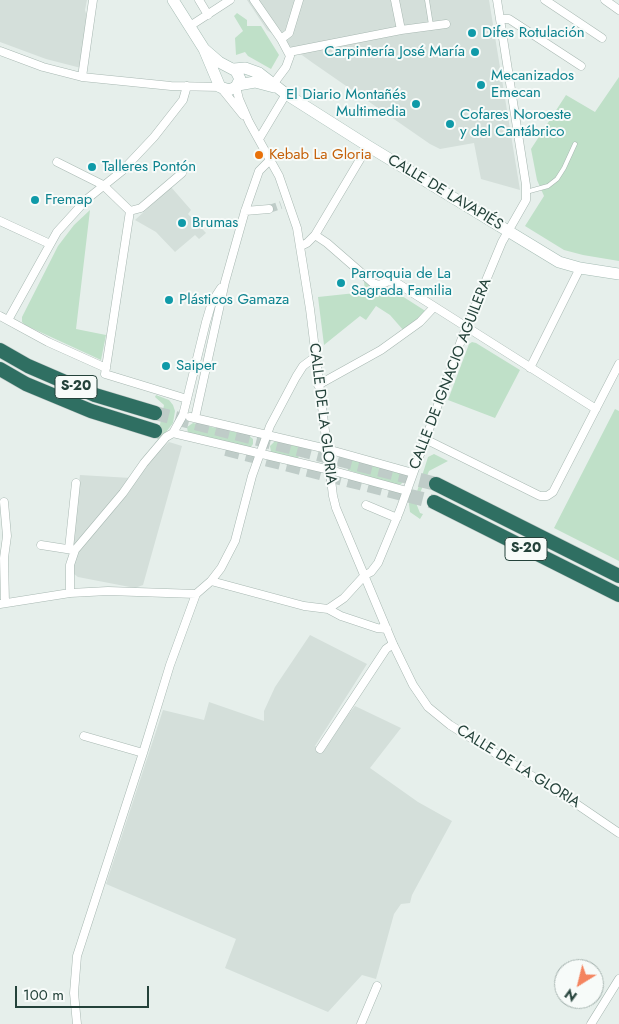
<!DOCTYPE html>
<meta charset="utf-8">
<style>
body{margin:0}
#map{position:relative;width:619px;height:1024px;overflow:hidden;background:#e6efeb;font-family:Jost,sans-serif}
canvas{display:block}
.north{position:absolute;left:554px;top:959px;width:50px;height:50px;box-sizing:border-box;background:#f7fbf9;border:1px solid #a3b1ad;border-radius:50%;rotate:216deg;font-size:14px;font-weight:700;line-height:20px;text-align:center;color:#24423a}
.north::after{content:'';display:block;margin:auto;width:18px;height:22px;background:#f4845f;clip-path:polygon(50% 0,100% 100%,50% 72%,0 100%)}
.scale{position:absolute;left:15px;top:986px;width:134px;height:22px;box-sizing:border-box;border:2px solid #24423a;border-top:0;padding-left:6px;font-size:15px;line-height:18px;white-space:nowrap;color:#24423a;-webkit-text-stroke:4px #f7fbf9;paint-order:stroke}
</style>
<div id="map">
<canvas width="619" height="1024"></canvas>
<div class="north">N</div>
<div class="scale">100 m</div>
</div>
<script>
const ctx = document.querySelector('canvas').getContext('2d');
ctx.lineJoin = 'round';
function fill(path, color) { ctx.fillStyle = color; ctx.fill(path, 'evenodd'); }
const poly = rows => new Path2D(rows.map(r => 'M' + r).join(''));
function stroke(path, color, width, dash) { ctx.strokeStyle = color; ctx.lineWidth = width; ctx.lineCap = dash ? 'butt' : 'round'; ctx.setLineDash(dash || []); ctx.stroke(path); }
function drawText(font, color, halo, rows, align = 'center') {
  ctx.font = font + ' Jost,sans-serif'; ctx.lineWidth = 4; ctx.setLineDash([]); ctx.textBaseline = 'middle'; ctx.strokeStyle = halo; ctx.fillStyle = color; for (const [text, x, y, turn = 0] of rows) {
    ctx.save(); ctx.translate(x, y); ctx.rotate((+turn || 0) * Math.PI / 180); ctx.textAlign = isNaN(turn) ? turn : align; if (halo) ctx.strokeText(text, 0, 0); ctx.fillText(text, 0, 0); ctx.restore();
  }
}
const built = poly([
 [0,0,87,0,85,10,87,17,81,68,46,59,0,42],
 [247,0,489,0,520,190,481,179,474,143,440,149,430,144,313,63,267,30],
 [171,187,191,210,188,214,206,233,199,239,195,235,175,252,156,232,135,220],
 [169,442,182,446,143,585,135,588,78,577,74,574,73,569,76,554,96,528,118,506,151,459],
 [80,475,131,478,75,545,72,543],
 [310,635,367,664,315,746,324,751,347,716,355,706,401,728,370,768,418,802,452,821,412,895,410,903,401,904,394,914,376,979,362,975,328,1012,225,968,236,939,106,884,163,710,204,720,209,702,264,721,264,711,275,687]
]);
const green = poly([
 [237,13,247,20,247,26,261,26,279,55,271,69,248,56,245,52,236,55,235,38,243,31,234,16],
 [619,77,619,261,583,255,564,250,525,226,544,196,537,180,531,149,566,95,595,112],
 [90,210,76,329,106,335,101,360,25,325,22,322,22,317,58,246,74,225],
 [364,281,373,288,378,289,388,287,427,312,404,331,390,315,376,306,366,320,360,316,324,345,318,297,365,292],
 [472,342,476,343,520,370,495,418,448,400,469,344],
 [156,395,169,400,173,405,175,411,173,423,160,440,157,439,164,405,155,397],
 [615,409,619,411,619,561,554,528],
 [193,423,248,435,253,439,253,444,250,448,188,433,187,427],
 [275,441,301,447,298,459,271,452,270,446],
 [434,454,448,461,429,471,416,503,420,513,423,514,420,519,410,512,409,504,410,500,414,501,428,457],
 [346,457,402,474,404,481,401,484,397,485,348,470]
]);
const streetTunnel = poly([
 [269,209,281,205]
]);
const highwayTunnel = poly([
 [155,413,436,484],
 [226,449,434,502]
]);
const lane = poly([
 [427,0,431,25],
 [526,192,548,186,557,179,564,168,575,144]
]);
const street = poly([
 [199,0,208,15],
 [254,0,281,39,290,56,286,67,274,83],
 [395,0,401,30],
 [545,0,602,38],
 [605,0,619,10],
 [500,19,509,19,581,66],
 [190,26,230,0],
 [281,39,289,33,299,0],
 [0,51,43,67,82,77,171,86,220,87],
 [289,52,401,30,446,24],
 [82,77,93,0],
 [236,87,239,99,249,122,279,176,297,228,310,309,333,496,336,508,393,644,413,685,428,707,450,725,572,801,619,833],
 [222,89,243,115],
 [259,139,286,94],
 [57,162,103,185,130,211],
 [130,211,141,208,182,173],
 [245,211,269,209],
 [0,221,50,244],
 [315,235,368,146],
 [301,246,307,243,315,235,327,243,373,283,379,285,389,281,397,283,596,409],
 [0,316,48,342,106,368],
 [8,320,57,232,87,199,122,171,154,137,183,100,187,86],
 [530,368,580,268],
 [318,385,381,350,420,322,434,307],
 [187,399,206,322,212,302,221,288],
 [190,417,327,449,413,473],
 [195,418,225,282,245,211,259,171,271,159],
 [173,433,330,470,407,491],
 [425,439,540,496,547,496,553,492,619,364],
 [4,502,7,536,4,558,5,603],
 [366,505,397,518],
 [41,545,73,550],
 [69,549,76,483],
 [211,581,304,606,328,609,341,616,377,628,387,629],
 [70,593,70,565,75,550,123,493,144,463,166,437,173,433,183,415,187,399,105,374,130,211],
 [0,604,70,593,108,591,196,594],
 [328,609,344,598,365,575,371,572,378,563,400,510,462,338,502,242,526,200,526,185,497,0],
 [84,736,143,753],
 [320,749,386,649,393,644],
 [77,1024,74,993,77,956,143,753,170,665,196,594,211,581,221,568,235,541,252,476,270,426,296,377,303,366,315,357],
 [361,1024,377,986],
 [591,1024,619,979]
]);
const secondary = poly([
 [173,0,204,49,220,87,229,90,236,87,240,79,236,71,219,62,204,49],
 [234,69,245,68,259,73,286,94,368,146,559,262,580,268,619,274],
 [238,85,255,82,274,87]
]);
const highway = poly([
 [0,350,28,366,95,395,155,413],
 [0,369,26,384,91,411,155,431],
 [436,484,619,576],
 [434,502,619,595]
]);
const markers = [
 [472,33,5,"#0f9aa8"],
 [475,52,5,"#0f9aa8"],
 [481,85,5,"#0f9aa8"],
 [416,104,5,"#0f9aa8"],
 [450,124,5,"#0f9aa8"],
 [259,155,5,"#e8710a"],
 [92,167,5,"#0f9aa8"],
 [35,200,5,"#0f9aa8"],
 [182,223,5,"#0f9aa8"],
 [341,283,5,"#0f9aa8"],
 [169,300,5,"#0f9aa8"],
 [166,366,5,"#0f9aa8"]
];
const shields = [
 [76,387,42],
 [526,549,42]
];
const shieldNames = [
 ["S-20",76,387],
 ["S-20",526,549]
];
const cultureNames = [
 ["Difes Rotulación",482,33],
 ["Carpintería José María",465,52,"right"],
 ["Mecanizados",491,76],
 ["Emecan",491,93],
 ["El Diario Montañés",406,95,"right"],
 ["Multimedia",406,112,"right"],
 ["Cofares Noroeste",460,115],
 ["y del Cantábrico",460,132],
 ["Talleres Pontón",102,167],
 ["Fremap",45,200],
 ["Brumas",192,223],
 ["Parroquia de La",351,274],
 ["Sagrada Familia",351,291],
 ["Plásticos Gamaza",179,300],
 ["Saiper",176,366]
];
const foodNames = [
 ["Kebab La Gloria",269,155]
];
const streetNames = [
 ["CALLE DE LAVAPIÉS",445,193,31],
 ["CALLE DE IGNACIO AGUILERA",451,374,-69],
 ["CALLE DE LA GLORIA",322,414,83],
 ["CALLE DE LA GLORIA",518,767,32]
];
fill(built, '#d4dfda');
fill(green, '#bfe0c8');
stroke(streetTunnel, '#bfccc8', 8, [8, 4]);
stroke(highwayTunnel, '#bfccc8', 14, [14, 7]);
stroke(lane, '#a8b8b2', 5);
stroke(street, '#a8b8b2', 9);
stroke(secondary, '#a4bbb3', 12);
stroke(highway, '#c2cac8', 15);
stroke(lane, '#fff', 4);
stroke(street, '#fff', 8);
stroke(secondary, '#fff', 11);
stroke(highway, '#2f6f62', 14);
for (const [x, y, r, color] of markers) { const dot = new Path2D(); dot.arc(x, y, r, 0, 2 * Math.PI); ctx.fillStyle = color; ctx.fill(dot); stroke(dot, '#f7fbf9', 2); }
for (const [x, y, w] of shields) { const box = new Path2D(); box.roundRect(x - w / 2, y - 11.5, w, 23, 4); ctx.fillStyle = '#f7fbf9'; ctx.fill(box); stroke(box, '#24423a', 1); }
drawText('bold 14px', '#24423a', null, shieldNames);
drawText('15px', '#0d838f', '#f7fbf9', cultureNames, 'left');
drawText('15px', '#c56008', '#f7fbf9', foodNames, 'left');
drawText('15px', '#24423a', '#f7fbf9', streetNames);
</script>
